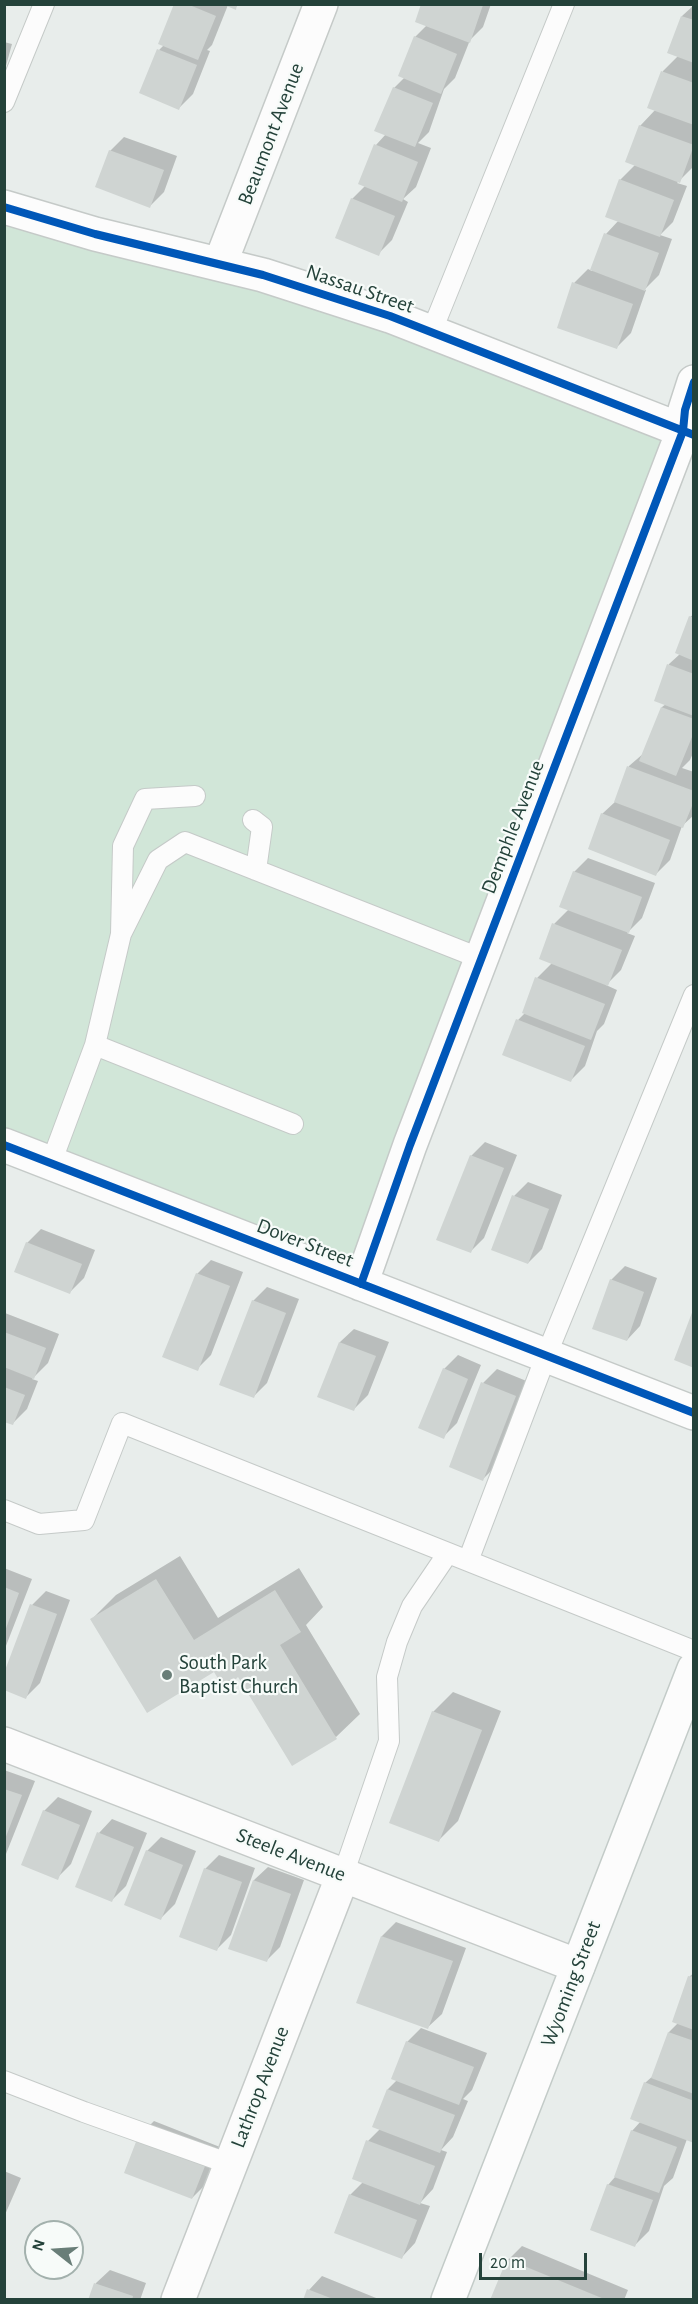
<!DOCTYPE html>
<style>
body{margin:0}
#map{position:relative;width:698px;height:2304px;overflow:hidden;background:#e8edeb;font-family:"Alegreya Sans",sans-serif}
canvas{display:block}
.frame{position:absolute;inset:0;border:6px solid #24423a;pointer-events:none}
.north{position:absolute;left:24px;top:2220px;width:60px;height:60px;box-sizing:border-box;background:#f7fbf9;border:2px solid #a3b1ad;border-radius:50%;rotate:287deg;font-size:16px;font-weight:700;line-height:24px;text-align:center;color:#24423a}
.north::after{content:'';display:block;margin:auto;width:21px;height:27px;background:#697e78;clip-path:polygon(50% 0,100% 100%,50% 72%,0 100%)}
.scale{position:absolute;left:479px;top:2253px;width:108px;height:27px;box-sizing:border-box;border:3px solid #24423a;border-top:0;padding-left:8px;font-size:18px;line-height:21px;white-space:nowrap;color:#24423a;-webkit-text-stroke:4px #f7fbf9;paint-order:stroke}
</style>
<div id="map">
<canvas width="698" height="2304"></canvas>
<div class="frame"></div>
<div class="north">N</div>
<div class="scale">20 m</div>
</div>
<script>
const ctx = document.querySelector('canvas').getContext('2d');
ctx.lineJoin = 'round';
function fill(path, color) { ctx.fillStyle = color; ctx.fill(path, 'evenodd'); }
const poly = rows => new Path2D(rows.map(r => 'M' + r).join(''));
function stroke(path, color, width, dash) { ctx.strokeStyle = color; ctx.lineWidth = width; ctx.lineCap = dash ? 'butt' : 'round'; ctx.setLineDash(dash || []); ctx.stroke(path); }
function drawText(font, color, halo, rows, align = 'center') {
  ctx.font = font + ' "Alegreya Sans",sans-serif'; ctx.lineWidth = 4.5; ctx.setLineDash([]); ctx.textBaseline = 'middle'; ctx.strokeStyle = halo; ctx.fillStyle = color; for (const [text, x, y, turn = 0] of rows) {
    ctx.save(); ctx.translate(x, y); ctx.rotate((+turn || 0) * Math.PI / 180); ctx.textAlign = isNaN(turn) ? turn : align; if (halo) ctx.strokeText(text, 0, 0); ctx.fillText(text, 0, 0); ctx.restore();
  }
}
const green = poly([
 [4,207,95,234,683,431,361,1284,5,1145]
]);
const shadow = poly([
 [176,4,239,4,235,8,228,5,212,45,207,50,210,51,193,94,179,108,159,50,164,45],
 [423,4,491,4,483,27,470,40,455,78,444,89,429,132,418,143,431,148,416,187,403,199,408,202,392,240,378,254,352,199,365,186,376,145,386,134,394,88,405,77,415,37,427,25],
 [694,5,694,166,677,183,687,186,673,222,660,235,672,239,659,275,644,290,646,290,631,333,617,347,574,283,588,269,592,271,606,234,619,220,620,180,636,164,640,126,656,109,649,107,663,71,678,56,682,16],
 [4,42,12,44,4,73],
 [124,137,177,156,164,192,150,206,110,151],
 [694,614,694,751,690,760,682,768,694,772,694,815,682,826,670,860,656,874,602,814,616,801,629,766,644,753,662,707,666,704,655,700,669,664,680,654,690,617],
 [588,858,655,883,642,918,627,933,635,936,621,970,606,985,617,990,604,1024,597,1031,585,1066,571,1080,518,1020,525,1013,537,978,552,963,554,924,569,909,574,872],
 [485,1142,517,1155,484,1238,471,1251,471,1156],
 [528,1182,562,1195,542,1249,528,1263,514,1196],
 [41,1229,95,1250,84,1278,70,1292,27,1243],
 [211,1260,243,1272,211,1355,197,1369,197,1274],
 [625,1266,657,1278,640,1326,627,1340,611,1280],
 [267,1287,299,1299,267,1383,253,1397,253,1301],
 [5,1313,59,1334,48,1363,32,1379,38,1381,27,1409,13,1423,4,1420],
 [354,1329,389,1342,368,1395,354,1409,319,1396,340,1342],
 [458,1355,481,1365,457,1423,443,1437,444,1369],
 [497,1369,529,1382,497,1465,483,1479,483,1383],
 [180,1556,218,1618,299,1568,323,1607,306,1625,360,1714,336,1737,238,1675,214,1670,92,1619,116,1595],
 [4,1568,32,1579,4,1651],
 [46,1591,70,1600,40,1683,26,1697,32,1605],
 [453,1692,501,1711,458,1821,438,1841,433,1712],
 [4,1770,35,1781,4,1859],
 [58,1797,92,1811,71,1864,57,1878,44,1811],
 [112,1819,147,1833,126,1886,112,1900,99,1833],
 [161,1837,196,1851,175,1904,161,1918,147,1851],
 [219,1855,255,1868,231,1935,217,1949,205,1869],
 [268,1867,304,1880,280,1947,266,1961,230,1948,254,1880],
 [396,1922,466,1948,442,2014,428,2027,358,2002,382,1936],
 [694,1973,694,2141,687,2139,673,2178,664,2186,649,2231,635,2245,608,2185,615,2177,632,2131,641,2121,645,2083,655,2074,669,2032,678,2023,690,1976],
 [421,2028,487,2053,472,2090,463,2099,468,2101,453,2137,441,2150,447,2152,433,2189,420,2203,430,2206,415,2243,402,2257,350,2195,363,2182,368,2141,380,2129,388,2089,397,2080,407,2042],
 [154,2121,220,2147,206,2184,192,2198,140,2135],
 [4,2171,21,2178,4,2217],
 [522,2246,628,2290,624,2300,491,2300,508,2260],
 [110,2270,146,2283,140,2300,90,2300,96,2283],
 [322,2276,381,2300,304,2300,309,2290]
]);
const building = poly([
 [174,4,187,4,216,16,198,60,158,44],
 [222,4,237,4,236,10],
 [421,4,481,4,483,5,470,43,415,22],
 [681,16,694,20,694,63,667,53],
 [414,36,457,54,441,94,398,76],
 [157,49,197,65,179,110,139,93],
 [661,71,694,83,694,125,647,108],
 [393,87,433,103,415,147,374,131],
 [639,125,694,145,680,183,625,162],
 [374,144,418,162,402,202,358,184],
 [109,150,164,170,150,208,95,187],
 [619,179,674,200,660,237,605,217],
 [351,198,395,216,379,256,335,238],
 [604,233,659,253,645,291,590,270],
 [572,282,633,304,617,349,557,328],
 [689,616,694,618,694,661,675,653],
 [667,664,694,674,694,716,654,701],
 [661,707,694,719,694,732,676,776,639,761],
 [627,766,694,791,694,801,683,828,614,802],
 [601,813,670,840,656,876,588,849],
 [573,871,642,897,629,933,559,907],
 [552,923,622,950,608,986,539,959],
 [535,977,605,1004,591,1040,522,1013],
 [516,1019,585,1046,571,1082,502,1055],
 [470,1155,504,1168,471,1253,436,1240],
 [512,1195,549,1209,528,1264,491,1250],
 [26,1242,82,1264,70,1294,14,1272],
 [196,1273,230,1286,198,1371,162,1357],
 [610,1279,644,1292,627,1341,592,1329],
 [252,1300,286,1313,254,1398,219,1385],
 [693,1310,694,1310,694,1368,674,1360],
 [4,1332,46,1348,34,1379,4,1367],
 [339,1342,376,1356,354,1411,317,1397],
 [443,1368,468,1379,444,1439,418,1428],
 [481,1382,516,1396,483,1481,449,1467],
 [4,1387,25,1395,13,1425,4,1422],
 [156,1579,194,1640,275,1590,301,1632,280,1645,337,1739,292,1766,238,1677,225,1690,214,1672,147,1713,90,1619],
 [4,1587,19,1593,5,1631,4,1631],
 [30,1604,57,1614,26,1699,4,1690,4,1673],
 [432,1711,482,1730,439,1842,389,1823],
 [4,1789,22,1795,5,1839,4,1839],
 [43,1810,80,1825,58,1880,21,1865],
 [97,1832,134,1847,112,1902,75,1887],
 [146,1850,183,1865,161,1920,124,1905],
 [204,1868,242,1882,217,1951,179,1937],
 [253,1880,291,1894,267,1962,228,1949],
 [381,1936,453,1961,428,2029,356,2003],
 [688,1976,694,1977,694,2030,672,2022],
 [668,2032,694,2041,694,2094,651,2078],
 [406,2041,474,2067,459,2105,391,2079],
 [644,2082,694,2101,694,2143,630,2119],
 [387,2089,455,2115,440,2153,372,2127],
 [631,2130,677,2147,659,2193,614,2177],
 [139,2134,207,2161,192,2199,124,2173],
 [366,2140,435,2166,420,2205,352,2179],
 [607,2184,653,2200,635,2247,590,2230],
 [349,2194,417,2220,402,2259,334,2233],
 [507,2259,604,2299,604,2300,490,2300],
 [94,2283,133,2296,132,2300,88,2300],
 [307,2289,333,2299,333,2300,303,2300]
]);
const lane = poly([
 [4,102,44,4],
 [431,333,564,4],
 [253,820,262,827,256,870],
 [121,934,158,860,185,842,482,959],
 [95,1045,293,1124],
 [51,1163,95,1045,121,934,123,846,145,799,195,796],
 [4,1510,39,1524,84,1520,122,1423,694,1651],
 [468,1561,546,1356,694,995],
 [343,1875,389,1741,387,1677,397,1642,412,1606,448,1553],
 [4,2081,84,2112,230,2164]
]);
const street = poly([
 [4,207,95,234,263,275,390,316,694,435],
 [220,264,321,4],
 [4,1145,694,1413],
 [361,1284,410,1145,683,431,685,410,694,382],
 [4,1744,578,1966],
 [178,2300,343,1875]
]);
const secondary = poly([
 [448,2300,694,1669]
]);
const cycleway = poly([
 [4,207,95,234,263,275,390,316,694,435],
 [4,1145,694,1413],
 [361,1284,410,1145,683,431,685,410,694,382]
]);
const markers = [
 [167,1675,6,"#697e78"]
];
const streetNames = [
 ["Beaumont Avenue",271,134,-69],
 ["Nassau Street",360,289,19],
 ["Demphle Avenue",513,827,-69],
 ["Dover Street",305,1243,21],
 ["Steele Avenue",291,1855,21],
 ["Wyoming Street",571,1984,-69],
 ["Lathrop Avenue",260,2087,-69]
];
const poiNames = [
 ["South Park",179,1663],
 ["Baptist Church",179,1687]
];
fill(green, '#d1e6d8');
fill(shadow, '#0003');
fill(building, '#cfd4d2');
stroke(lane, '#c5cac8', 22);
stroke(street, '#c5cac8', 36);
stroke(secondary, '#c3cbc8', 36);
stroke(lane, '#fcfcfc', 20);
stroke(street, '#fcfcfc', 33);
stroke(secondary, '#fcfcfc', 33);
stroke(cycleway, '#0057b8', 8);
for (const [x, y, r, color] of markers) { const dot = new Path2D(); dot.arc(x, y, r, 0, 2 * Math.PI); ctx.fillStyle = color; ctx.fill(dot); stroke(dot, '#f7fbf9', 2); }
drawText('21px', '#24423a', '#f7fbf9', streetNames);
drawText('21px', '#24423a', '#f7fbf9', poiNames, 'left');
</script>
